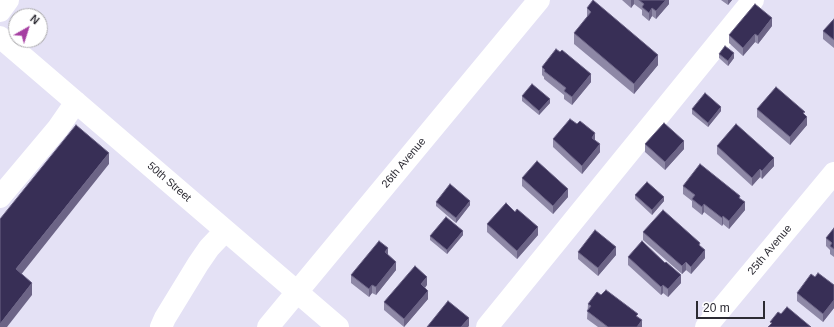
<!DOCTYPE html>
<style>
body{margin:0}
#map{position:relative;width:834px;height:327px;overflow:hidden;background:#e4e1f5;font-family:Arial,sans-serif}
canvas{display:block}
.north{position:absolute;left:8px;top:8px;width:40px;height:40px;box-sizing:border-box;background:#fff;border:1px solid #abaaad;border-radius:50%;rotate:39deg;font-size:11px;font-weight:700;line-height:16px;text-align:center;color:#2c2b33}
.north::after{content:'';display:block;margin:auto;width:14px;height:18px;background:#a53ea1;clip-path:polygon(50% 0,100% 100%,50% 72%,0 100%)}
.scale{position:absolute;left:696px;top:301px;width:69px;height:18px;box-sizing:border-box;border:2px solid #2c2b33;border-top:0;padding-left:5px;font-size:12px;line-height:14px;white-space:nowrap;color:#2c2b33;-webkit-text-stroke:3px #fff;paint-order:stroke}
</style>
<div id="map">
<canvas width="834" height="327"></canvas>
<div class="north">N</div>
<div class="scale">20 m</div>
</div>
<script>
const ctx = document.querySelector('canvas').getContext('2d');
ctx.lineJoin = 'round';
const poly = rows => new Path2D(rows.map(r => 'M' + r).join(''));
function stroke(path, color, width, dash) { ctx.strokeStyle = color; ctx.lineWidth = width; ctx.lineCap = dash ? 'butt' : 'round'; ctx.setLineDash(dash || []); ctx.stroke(path); }
function fill(path, color) { ctx.fillStyle = color; ctx.fill(path, 'evenodd'); }
function drawText(font, color, halo, rows, align = 'center') {
  ctx.font = font + ' Arial,sans-serif'; ctx.lineWidth = 4; ctx.setLineDash([]); ctx.textBaseline = 'middle'; ctx.strokeStyle = halo; ctx.fillStyle = color; for (const [text, x, y, turn = 0] of rows) {
    ctx.save(); ctx.translate(x, y); ctx.rotate((+turn || 0) * Math.PI / 180); ctx.textAlign = isNaN(turn) ? turn : align; if (halo) ctx.strokeText(text, 0, 0); ctx.fillText(text, 0, 0); ctx.restore();
  }
}
const minor = poly([
 [0,11,8,0],
 [0,37,338,327],
 [0,197,58,128,76,102],
 [161,327,165,318,198,264,209,248,225,231],
 [268,327,539,0],
 [487,327,753,0],
 [706,327,834,173]
]);
const wall = poly([
 [622,0,669,0,669,4,656,19,652,16,649,21,642,15,642,10,634,4,631,8],
 [721,0,732,0,728,5],
 [587,8,658,65,634,94,574,44,574,33,587,18],
 [834,19,834,48,823,39,823,31],
 [772,26,758,44,755,42,743,56,729,43,729,35],
 [719,54,734,58,728,66,719,58],
 [542,67,591,82,572,105,564,99,564,95,544,79,544,77,542,75],
 [522,96,550,103,539,115,522,101],
 [692,109,721,111,708,127,692,114],
 [757,109,805,115,807,125,790,145,757,117],
 [553,139,595,140,600,152,582,174,553,147],
 [645,144,684,149,665,170,645,152],
 [717,146,774,166,762,179,760,177,752,186,717,154],
 [522,178,568,197,553,214,522,186],
 [683,186,740,198,745,210,729,229,723,224,722,226,704,212,702,215,692,207,692,201,683,194],
 [635,195,664,201,652,215,635,199],
 [436,202,470,205,456,223,436,206],
 [487,224,538,235,517,259,487,232],
 [834,228,834,257,830,254,830,250,826,246,826,238],
 [643,232,700,246,705,258,691,274,686,270,682,274,643,240],
 [463,235,447,254,430,240,430,236],
 [578,252,616,255,598,276,578,259],
 [388,255,396,270,376,295,372,293,369,297,351,283,351,275],
 [628,257,681,283,668,297,663,293,661,295,628,265],
 [427,285,425,288,428,299,404,327,384,310,384,302],
 [834,285,834,308,823,322,797,301,797,293],
 [601,295,638,317,642,327,598,327,587,319,588,304]
]);
const shadedWall = poly([
 [631,0,634,0,634,4,631,8],
 [666,0,669,0,669,4,656,19,656,11],
 [728,0,732,0,728,5],
 [652,8,652,16,649,21,649,13],
 [772,18,772,26,758,44,758,36],
 [755,34,755,42,743,56,743,48],
 [734,53,734,58,728,66,728,61],
 [658,55,658,65,634,94,634,84],
 [591,74,591,82,572,105,572,97],
 [550,99,550,103,539,115,539,111],
 [721,107,721,111,708,127,708,123],
 [807,117,807,125,790,145,790,137],
 [595,133,595,141,592,138],
 [684,141,684,149,665,170,665,162],
 [600,144,600,152,582,174,582,166],
 [109,153,109,164,16,281,16,269],
 [774,158,774,166,762,179,762,171],
 [760,169,760,177,752,186,752,178],
 [568,189,568,197,553,214,553,206],
 [664,197,664,201,652,215,652,210],
 [470,201,470,205,456,223,456,218],
 [745,202,745,210,729,229,729,221],
 [704,204,704,212,702,215,702,207],
 [723,216,723,224,722,226,722,218],
 [538,227,538,235,517,259,517,251],
 [463,231,463,235,447,254,447,250],
 [616,247,616,255,598,276,598,268],
 [388,248,388,256,385,252],
 [705,250,705,258,691,274,691,267],
 [396,262,396,270,376,295,376,287],
 [686,262,686,270,682,274,682,266],
 [681,275,681,283,668,297,668,289],
 [427,277,427,285,421,292,421,284],
 [32,283,32,295,7,327,0,327,0,324],
 [372,285,372,293,369,297,369,289],
 [663,285,663,293,661,295,661,287],
 [428,291,428,299,404,327,404,319],
 [834,300,834,308,823,322,823,314],
 [469,318,469,326,468,327,461,327],
 [642,320,642,327,637,327]
]);
const building = poly([
 [593,0,658,55,634,84,574,33,591,12,587,8,593,0],
 [639,0,666,0,656,11,652,8,649,13,642,7,644,4,639,0],
 [755,4,772,18,758,36,755,34,743,48,729,35,755,4],
 [834,19,834,40,823,31,834,19],
 [725,46,734,53,728,61,719,54,725,46],
 [556,49,560,52,562,50,591,74,572,97,564,91,566,88,544,71,545,70,542,67,556,49],
 [532,84,550,99,539,111,522,96,532,84],
 [776,87,805,112,803,113,807,117,790,137,757,109,776,87],
 [705,93,721,107,708,123,692,109,705,93],
 [570,119,577,124,580,121,595,133,592,138,600,144,582,166,553,139,570,119],
 [664,123,684,141,665,162,645,144,664,123],
 [736,124,774,158,762,171,760,169,752,178,717,146,736,124],
 [76,125,109,153,16,269,32,283,0,324,0,219,76,125],
 [537,161,568,189,553,206,522,178,537,161],
 [700,164,740,196,739,198,745,202,729,221,723,216,722,218,704,204,702,207,692,199,695,195,683,186,700,164],
 [647,182,664,197,652,210,635,195,647,182],
 [450,184,470,201,456,218,436,202,450,184],
 [506,203,515,212,517,209,538,227,517,251,487,224,506,203],
 [663,210,700,243,699,245,705,250,691,267,686,262,682,266,643,232,663,210],
 [446,217,463,231,447,250,430,236,446,217],
 [834,228,834,249,830,246,832,243,826,238,834,228],
 [595,230,616,247,598,268,578,252,595,230],
 [379,241,388,248,385,252,396,262,376,287,372,285,369,289,351,275,379,241],
 [642,241,665,263,666,262,681,275,668,289,663,285,661,287,628,257,642,241],
 [415,266,427,277,421,284,428,291,404,319,384,302,415,266],
 [818,273,834,285,834,300,823,314,797,293,811,274,815,277,818,273],
 [606,290,638,314,636,316,642,320,637,327,608,327,587,311,591,306,588,304,597,292,601,295,606,290],
 [448,301,469,318,461,327,427,327,448,301],
 [787,307,811,327,768,327,772,323,770,322,778,312,781,314,787,307]
]);
const streetNames = [
 ["26th Avenue",404,163,-50],
 ["50th Street",169,182,41],
 ["25th Avenue",770,250,-50]
];
stroke(minor, '#fff', 22);
fill(wall, '#8e88a6');
fill(shadedWall, '#6c6486');
fill(building, '#382f56');
stroke(building, '#6c6486', 1);
drawText('11px', '#2c2b33', '#fff', streetNames);
</script>
